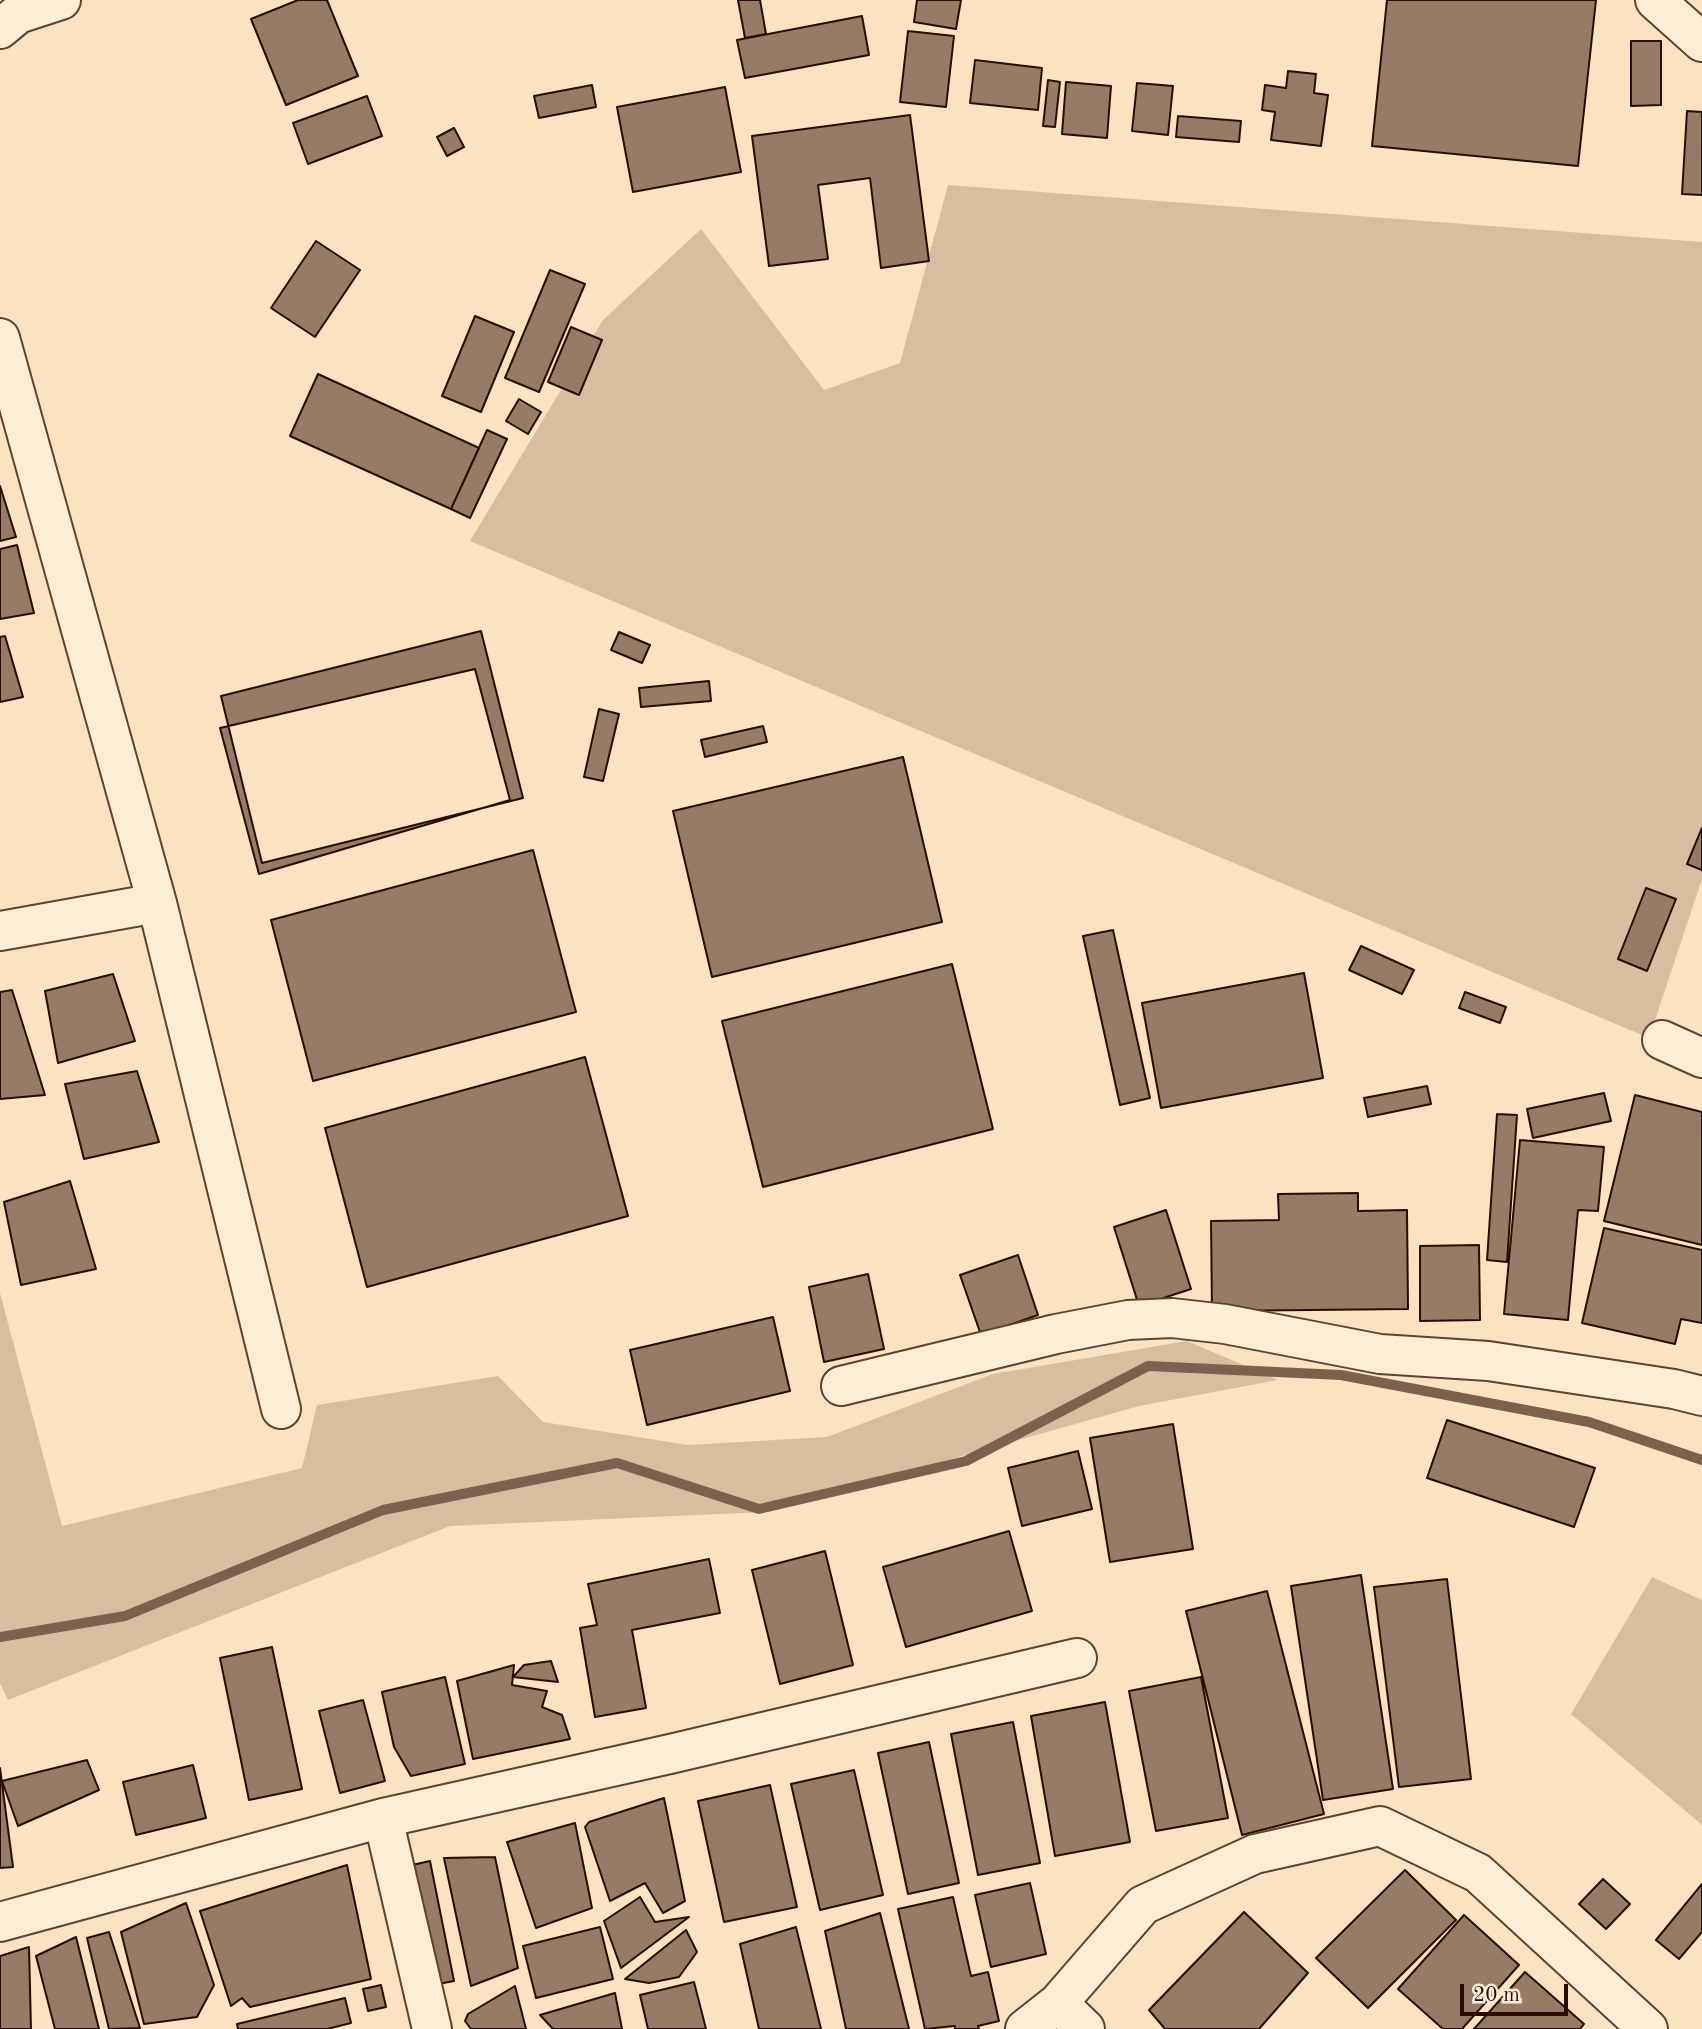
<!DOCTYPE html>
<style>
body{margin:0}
#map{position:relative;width:1702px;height:2029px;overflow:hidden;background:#fae3c1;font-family:"Old Standard TT",serif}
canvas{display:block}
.scale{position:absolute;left:1460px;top:1984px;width:108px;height:32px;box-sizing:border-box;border:4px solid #2a0c03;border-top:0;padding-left:9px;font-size:21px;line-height:24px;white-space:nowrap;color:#2a0c03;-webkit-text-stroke:5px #fcedd7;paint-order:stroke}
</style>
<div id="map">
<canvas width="1702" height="2029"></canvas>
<div class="scale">20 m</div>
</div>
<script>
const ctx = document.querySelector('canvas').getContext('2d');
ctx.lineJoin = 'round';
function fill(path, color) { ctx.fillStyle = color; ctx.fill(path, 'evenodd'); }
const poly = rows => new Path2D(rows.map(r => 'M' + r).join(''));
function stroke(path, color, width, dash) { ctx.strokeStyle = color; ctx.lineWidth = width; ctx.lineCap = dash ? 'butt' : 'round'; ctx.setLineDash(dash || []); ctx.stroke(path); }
const green = poly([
 [948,185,1702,242,1702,879,1649,1038,470,541,603,320,701,229,824,390,900,363],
 [0,1293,62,1526,302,1468,317,1405,498,1376,543,1422,688,1445,827,1437,993,1374,1187,1341,1278,1380,1139,1406,764,1512,450,1526,8,1700,0,1683],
 [1652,1577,1702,1600,1702,1825,1571,1714]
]);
const stream = poly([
 [0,1637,125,1616,383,1510,617,1463,759,1509,966,1461,1148,1366,1341,1375,1589,1422,1702,1460]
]);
const building = poly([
 [298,0,327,0,358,76,286,105,251,19,298,0],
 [738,0,760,0,766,34,745,38,738,0],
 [917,0,961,0,956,29,914,22,917,0],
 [1387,0,1596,0,1578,166,1372,146,1387,0],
 [862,16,869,55,745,78,737,40,862,16],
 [908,31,954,36,946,107,900,102,908,31],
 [1631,41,1661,41,1661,105,1631,106,1631,41],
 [975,60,1042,68,1038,110,970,103,975,60],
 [1288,71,1316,74,1314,93,1328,95,1321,146,1271,140,1275,112,1262,110,1265,85,1286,88,1288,71],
 [1048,80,1060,82,1055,127,1043,126,1048,80],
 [1066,82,1111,86,1107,138,1062,134,1066,82],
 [1137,83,1173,86,1168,135,1132,131,1137,83],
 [592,85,596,107,539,118,534,96,592,85],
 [725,87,741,172,633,192,617,107,725,87],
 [367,96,382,136,308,164,293,123,367,96],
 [1687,111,1702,112,1702,195,1682,194,1687,111],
 [910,115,929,261,881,268,870,178,818,185,828,259,769,266,752,136,910,115],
 [1178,116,1241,121,1239,142,1176,137,1178,116],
 [454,128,464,147,447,156,437,137,454,128],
 [316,241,360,270,315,337,271,308,316,241],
 [550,270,585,284,539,392,505,378,550,270],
 [475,316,514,332,481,412,442,396,475,316],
 [571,327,602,340,579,395,548,382,571,327],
 [318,374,479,448,451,509,290,436,318,374],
 [519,399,541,412,528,434,506,421,519,399],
 [487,430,507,439,470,518,451,509,487,430],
 [0,486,16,537,0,541,0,486],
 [17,545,34,613,0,619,0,549,17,545],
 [481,631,523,798,262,863,221,696,481,631],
 [619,632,650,645,642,663,611,650,619,632],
 [5,636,23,697,0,702,0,637,5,636],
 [475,669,510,800,259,874,220,728,475,669],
 [709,681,711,701,641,707,639,688,709,681],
 [599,709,619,714,603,781,584,777,599,709],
 [763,726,767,742,705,757,701,740,763,726],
 [903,757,942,922,712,977,673,811,903,757],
 [1702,828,1702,870,1687,864,1702,828],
 [533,850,576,1012,313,1081,271,920,533,850],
 [1646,888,1676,899,1647,971,1618,959,1646,888],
 [1113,930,1150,1098,1120,1105,1083,936,1113,930],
 [1361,946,1414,970,1402,994,1349,970,1361,946],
 [952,964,993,1129,763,1187,722,1021,952,964],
 [1304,973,1323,1078,1161,1108,1142,1003,1304,973],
 [113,974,135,1041,58,1063,45,991,113,974],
 [12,990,45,1095,0,1099,0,992,12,990],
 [1465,992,1506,1007,1500,1023,1459,1008,1465,992],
 [585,1057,628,1216,367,1287,325,1128,585,1057],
 [137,1071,159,1142,84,1159,65,1084,137,1071],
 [1427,1086,1431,1104,1368,1117,1364,1098,1427,1086],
 [1604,1093,1611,1121,1533,1138,1527,1109,1604,1093],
 [1635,1095,1702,1112,1702,1245,1604,1221,1635,1095],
 [1497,1114,1517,1115,1507,1262,1487,1260,1497,1114],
 [1520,1140,1604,1147,1598,1211,1578,1210,1568,1320,1504,1314,1520,1140],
 [70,1181,96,1269,21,1285,4,1202,70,1181],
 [1358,1193,1358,1211,1407,1210,1408,1309,1212,1311,1211,1221,1279,1220,1278,1194,1358,1193],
 [1166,1210,1191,1289,1139,1306,1114,1227,1166,1210],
 [1604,1228,1702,1250,1702,1323,1681,1319,1675,1344,1582,1323,1604,1228],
 [1479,1245,1480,1320,1420,1321,1420,1246,1479,1245],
 [1018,1255,1038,1315,981,1335,960,1275,1018,1255],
 [868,1274,884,1349,824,1362,809,1287,868,1274],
 [773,1317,790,1391,647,1425,630,1350,773,1317],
 [1447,1420,1595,1468,1574,1527,1427,1478,1447,1420],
 [1173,1424,1193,1549,1110,1562,1090,1438,1173,1424],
 [1078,1451,1092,1509,1022,1526,1008,1468,1078,1451],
 [1009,1531,1032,1611,906,1647,883,1567,1009,1531],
 [825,1551,853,1665,780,1684,752,1570,825,1551],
 [709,1559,720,1613,632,1630,646,1708,595,1717,580,1628,597,1625,588,1584,709,1559],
 [1361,1575,1393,1789,1323,1800,1291,1586,1361,1575],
 [1447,1579,1471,1779,1399,1787,1374,1587,1447,1579],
 [1267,1591,1324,1814,1242,1835,1186,1611,1267,1591],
 [272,1647,302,1789,249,1800,220,1658,272,1647],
 [551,1661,558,1682,513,1677,524,1665,551,1661],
 [514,1665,512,1685,547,1691,542,1707,562,1715,570,1739,473,1759,457,1681,514,1665],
 [445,1677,465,1764,411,1776,394,1747,382,1692,445,1677],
 [1201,1677,1228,1818,1156,1831,1129,1691,1201,1677],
 [363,1700,385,1781,340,1793,319,1711,363,1700],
 [1105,1702,1130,1842,1055,1856,1031,1716,1105,1702],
 [1013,1722,1040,1863,978,1875,951,1734,1013,1722],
 [929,1742,959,1883,908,1894,878,1753,929,1742],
 [87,1760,99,1790,18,1826,2,1781,87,1760],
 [193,1765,206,1818,136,1835,123,1782,193,1765],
 [0,1768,13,1867,0,1868,0,1768],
 [854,1770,883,1895,820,1910,791,1784,854,1770],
 [770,1785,797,1907,724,1922,698,1801,770,1785],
 [664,1798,685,1901,663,1913,645,1883,610,1901,585,1827,589,1822,664,1798],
 [575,1823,592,1908,536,1928,507,1842,575,1823],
 [495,1857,518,1968,471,1986,444,1858,495,1857],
 [430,1861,454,1981,428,1986,403,1867,430,1861],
 [347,1865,371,1979,250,2007,242,1998,231,2006,200,1911,347,1865],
 [1405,1870,1456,1920,1368,2008,1316,1958,1405,1870],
 [1603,1879,1630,1904,1606,1929,1579,1904,1603,1879],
 [1030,1883,1046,1954,991,1967,975,1895,1030,1883],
 [1702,1884,1702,1932,1679,1959,1656,1940,1702,1884],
 [640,1897,655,1922,689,1917,621,1968,604,1921,640,1897],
 [953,1897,971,1976,988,1972,999,2021,978,2026,979,2029,955,2029,955,2026,925,2029,898,1909,953,1897],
 [186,1903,214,1985,197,2017,144,2024,121,1932,186,1903],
 [1244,1912,1308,1973,1259,2029,1165,2029,1149,2010,1244,1912],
 [880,1913,909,2029,846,2029,825,1931,880,1913],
 [1464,1915,1519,1965,1462,2029,1443,2029,1398,1989,1464,1915],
 [600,1927,613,1979,536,1998,523,1946,600,1927],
 [796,1927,821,2029,759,2029,740,1944,796,1927],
 [686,1930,697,1952,679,1977,649,1983,625,1979,686,1930],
 [109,1932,140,2028,109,2029,87,1938,109,1932],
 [76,1937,99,2029,55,2029,36,1956,76,1937],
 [29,1947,31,2029,0,2029,0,1956,29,1947],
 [1525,1972,1584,2024,1580,2029,1474,2029,1525,1972],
 [694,1982,706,2029,648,2029,640,1995,694,1982],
 [381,1985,386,2007,368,2011,363,1989,381,1985],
 [515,1986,526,2029,471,2029,465,2021,468,2014,515,1986],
 [615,1993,622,2029,553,2029,540,2015,615,1993],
 [345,1998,351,2023,327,2029,238,2029,237,2024,345,1998]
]);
const minor = poly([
 [1655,0,1702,42],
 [0,29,18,14,61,0],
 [0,338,157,903,281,1409],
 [0,931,157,903],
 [1662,1040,1702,1058],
 [841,1386,1056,1334,1128,1320,1172,1318,1225,1324,1380,1354,1488,1361,1674,1389,1702,1396],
 [383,1818,432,2029],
 [0,1922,383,1818,670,1754,1077,1658],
 [1058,2003,1085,2029],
 [1025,2029,1058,2003,1143,1905,1255,1854,1380,1826,1478,1873,1648,2029]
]);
fill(green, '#d7bea1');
stroke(stream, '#7c614e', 10);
fill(building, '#967c66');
stroke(building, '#2a0c03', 2);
stroke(minor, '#5e4232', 42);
stroke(minor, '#fcedd7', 38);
</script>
